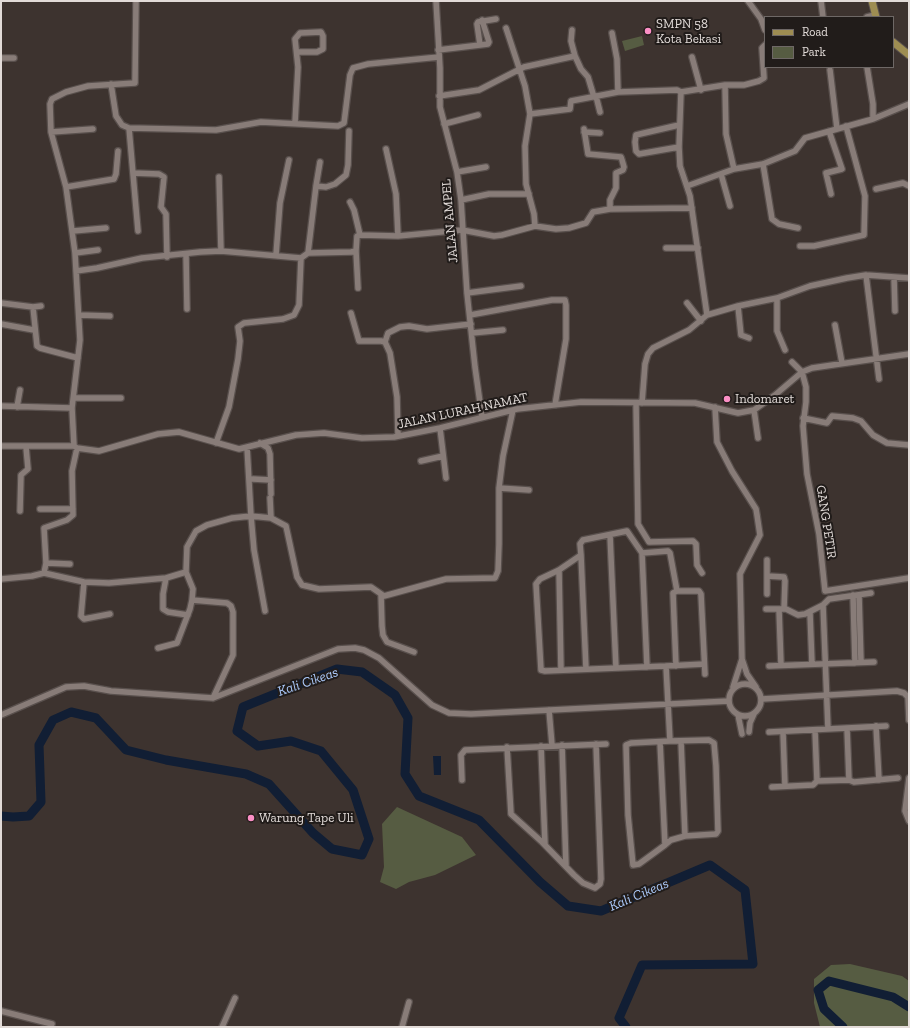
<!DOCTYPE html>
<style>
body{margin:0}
#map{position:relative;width:910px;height:1028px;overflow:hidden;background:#3d332f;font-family:"Zilla Slab",serif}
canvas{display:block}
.frame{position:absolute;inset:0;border:2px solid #e2dbd8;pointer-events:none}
.legend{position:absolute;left:764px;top:16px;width:130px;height:52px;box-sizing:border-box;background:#211c1a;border:1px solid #6e6866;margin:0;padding:5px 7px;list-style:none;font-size:12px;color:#e2dbd8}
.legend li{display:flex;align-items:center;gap:8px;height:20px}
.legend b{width:20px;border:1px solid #6e6866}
</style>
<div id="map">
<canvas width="910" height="1028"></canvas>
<div class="frame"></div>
<ul class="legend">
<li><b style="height:5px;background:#9e8d52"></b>Road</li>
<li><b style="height:11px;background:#565c42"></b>Park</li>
</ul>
</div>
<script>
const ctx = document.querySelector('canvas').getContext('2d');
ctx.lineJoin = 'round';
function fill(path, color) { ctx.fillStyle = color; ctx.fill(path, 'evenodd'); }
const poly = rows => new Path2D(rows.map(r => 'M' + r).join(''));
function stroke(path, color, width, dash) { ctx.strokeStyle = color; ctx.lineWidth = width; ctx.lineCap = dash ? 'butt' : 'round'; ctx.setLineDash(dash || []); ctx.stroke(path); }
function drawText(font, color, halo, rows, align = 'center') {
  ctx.font = font + ' "Zilla Slab",serif'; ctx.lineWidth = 4; ctx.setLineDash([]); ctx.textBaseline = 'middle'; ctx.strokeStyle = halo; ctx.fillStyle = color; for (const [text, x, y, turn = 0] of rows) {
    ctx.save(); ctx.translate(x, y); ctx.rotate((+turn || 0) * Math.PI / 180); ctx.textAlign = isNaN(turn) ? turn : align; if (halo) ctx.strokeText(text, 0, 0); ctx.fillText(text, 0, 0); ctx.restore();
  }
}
const green = poly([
 [642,36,644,45,625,51,622,41],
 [397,807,462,837,476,855,435,875,409,882,396,889,380,882,384,867,382,824],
 [850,964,902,976,909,981,909,1027,820,1027,814,1003,814,979,831,965]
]);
const water = poly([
 [433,756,441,756,441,775,434,775]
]);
const river = poly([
 [1,816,13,817,29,816,41,802,39,745,53,720,71,712,96,718,126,750,166,760,246,774,269,784,313,833,332,849,362,855,369,839,353,790,321,751,291,741,258,746,237,731,243,707,337,669,362,672,395,695,408,718,405,774,419,796,479,820,540,882,568,906,601,911,710,865,745,890,753,964,642,965,619,1018,626,1027],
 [843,1027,824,1009,818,990,829,981,893,997,909,1007]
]);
const minor = poly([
 [136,1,135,83,88,86,66,92,52,99,50,104,51,132,66,187,75,253,80,340,72,408,74,446,77,448,99,451,158,434,179,432,239,449,296,435,324,433,362,438,394,437,440,428,517,409,581,402,695,403,738,413,754,410,775,395,802,372,812,368,909,354],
 [436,1,440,68,440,107,457,172,461,200,467,293,475,367,482,417],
 [748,1,761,19,765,30],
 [821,1,823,17],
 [867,17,875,15],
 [506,28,525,86,530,114,525,146,526,184,534,214,535,226],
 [572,30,571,41,575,56],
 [612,33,617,59,618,92],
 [480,45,488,44,489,42,482,20],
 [438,50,480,45,477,24,478,22,496,19],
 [692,57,701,90],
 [1,58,14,58],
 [867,67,873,104,873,119],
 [830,70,837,129],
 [111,84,116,116,122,125,129,128,216,130,261,122,338,126,344,123,350,75,353,68,368,64,439,57],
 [725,85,726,134,734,169],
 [439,96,479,90,524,67,575,56,581,69,588,77,594,97],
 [596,96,600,112],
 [530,114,570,109,571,101,618,92,677,90,681,92,725,85,744,85,759,81,764,78,762,48,765,45],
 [295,123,298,67,295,39,300,33,321,32,323,36,323,49,317,52,297,52],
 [444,124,478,115],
 [129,128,138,231],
 [584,129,588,154,621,157,622,160,624,167,623,170,616,173,616,188,610,200,610,209],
 [829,131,842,169,826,173,831,194],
 [51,132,93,129],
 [584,132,600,133],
 [679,147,639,154,636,151,635,142,636,135,640,134,679,125],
 [386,149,396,194,398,236],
 [763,164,772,219,779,224,798,228],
 [457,172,486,167],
 [133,173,159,174,164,177,161,207,166,214,167,257],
 [721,174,730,206],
 [219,177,221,251],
 [316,186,320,162],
 [687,186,734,169,763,164,795,151,805,138,873,119,909,104],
 [66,187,114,179,116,174,118,151],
 [876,189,903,183,909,186],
 [461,200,489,194,529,194],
 [350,202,354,210,360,235],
 [73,231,106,228],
 [800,246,814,246,864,235,865,196,846,126],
 [666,248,698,248],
 [356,251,358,288],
 [75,253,98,250],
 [308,253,316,186,326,187,335,184,346,175,348,165,349,131],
 [186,254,187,309],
 [276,255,280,203,289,160],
 [76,271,97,268,142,258,200,252,221,251,301,258],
 [866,275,879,379],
 [894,277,895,311],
 [467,293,521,286],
 [777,298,777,331,785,350],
 [1,303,33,307,41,306],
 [687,303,701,321],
 [738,306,741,335,749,338],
 [33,307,37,346,40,348,78,358],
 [351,313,359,341,381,341,385,342,390,353,397,397,398,436],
 [79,315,110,316],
 [470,315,552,300,565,300,566,305,566,339,555,405],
 [707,315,738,306,777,298,810,286,847,278,866,275,909,278],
 [1,324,34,330],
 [835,325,842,363],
 [472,333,503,330],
 [385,342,388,333,400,327,409,326,427,329,471,324],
 [792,362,802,372,806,387,806,402,803,426,807,474,819,534,825,591,909,578],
 [74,398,121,398],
 [636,403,638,524,649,542,693,541,696,544,697,565,702,573],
 [642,403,645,364,648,354,653,348,689,330,707,315,690,196,680,166,679,147,681,92],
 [1,406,72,408],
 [17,407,20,390],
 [715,407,717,442,732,471,756,509,757,515,760,535,740,574,742,659,747,674,756,687],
 [754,410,758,438],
 [803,418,827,423,832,416,853,418,861,421,873,435,887,443,909,445],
 [440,428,446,478],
 [216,443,229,407,238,359,240,341,238,327,244,323,283,319,294,315,299,305,301,258,308,253,351,252,356,251,357,236,360,235,398,236,462,230,494,236,502,235,535,226,556,229,569,228,586,223,593,212,610,209,692,208],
 [260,443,268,448,270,454,271,494],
 [1,446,74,446],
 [247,447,251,516,271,518,286,526,297,577,302,585,319,589,371,587,384,596,446,579,495,578,498,571,499,544,499,488,503,456,513,410],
 [421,461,443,456],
 [253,479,271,480],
 [499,488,529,490],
 [270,498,271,518],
 [40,509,73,509],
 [20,511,21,475,28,469,26,447],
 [610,535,616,668],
 [642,553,668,551,670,553,677,591],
 [581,555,586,669],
 [767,560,767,594],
 [46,563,70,564],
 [559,570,561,670],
 [186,572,193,589,192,600,227,603,231,606,233,612,233,655,213,698],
 [44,573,46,563,44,528,67,520,73,515,72,471,77,448],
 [767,576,784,577,785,581,784,609],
 [166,578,163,594,163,609,168,612,188,615],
 [1,579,32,576,44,573,84,582,109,583,166,578,186,572,187,547,196,531,207,525,232,518,251,516,254,550,265,611],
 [84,582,81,616,84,619,110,614],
 [381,594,382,626,383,635,387,642,414,652],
 [853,595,855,663],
 [859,595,861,662],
 [823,605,828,729],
 [766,609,786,609,798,615,805,614,823,605,829,599,871,593],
 [779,609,781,665],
 [810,613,812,664],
 [158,648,177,643,190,609,192,600],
 [666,666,670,741],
 [676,666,673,593,677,591,699,591,701,594,705,674],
 [769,666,874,662],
 [647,667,642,553,627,531,583,540,580,544,581,555,559,570,540,579,536,584,541,670,545,671,666,666,704,664],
 '729 700a16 16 0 1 1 32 0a16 16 0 1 1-32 0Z',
 [733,687,742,659],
 [762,699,897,691,904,693,908,697,909,720],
 [549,710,552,745],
 [1,715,66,687,84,686,111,691,213,698,338,649,355,648,364,650,379,658,432,705,449,713,471,714,729,701],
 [738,715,742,734],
 [876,726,879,780],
 [847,728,849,780],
 [815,730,817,781],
 [749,732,750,723,754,714],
 [769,732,886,726],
 [783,732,785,786],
 [681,741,685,836],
 [660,742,665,845,671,840,685,836,716,834,718,831,716,766,714,743,709,740,670,741,631,743,626,745,628,815,633,865,639,864,665,845],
 [562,745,566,866],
 [541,746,545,844],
 [507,747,511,814,542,842,574,875,583,883,595,888,600,884,601,879,596,744],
 [909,778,905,811,909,821],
 [462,780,461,755,465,750,606,744],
 [772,787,813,785,817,781,849,780,854,782,898,778],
 [1,1011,52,1024],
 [222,1027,235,998],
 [402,1027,409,1002]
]);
const major = poly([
 [872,1,876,17],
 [893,42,909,55]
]);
const markers = [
 [648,31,4,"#fb8fc5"],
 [727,399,4,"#fb8fc5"],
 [251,818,4,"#fb8fc5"]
];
const poiNames = [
 ["SMPN 58",656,24],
 ["Kota Bekasi",656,39],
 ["Indomaret",735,399],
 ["Warung Tape Uli",259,818]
];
const streetNames = [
 ["JALAN AMPEL",450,221,-95],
 ["JALAN LURAH NAMAT",463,411,-12],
 ["GANG PETIR",826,522,81]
];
const waterNames = [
 ["Kali Cikeas",308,682,-19],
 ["Kali Cikeas",639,895,-23]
];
fill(green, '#565c42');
fill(water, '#111e34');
stroke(river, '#111e34', 9);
stroke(minor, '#59504d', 8);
stroke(major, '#59504d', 9);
stroke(minor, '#887c78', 5.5);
stroke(major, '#9e8d52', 7);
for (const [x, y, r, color] of markers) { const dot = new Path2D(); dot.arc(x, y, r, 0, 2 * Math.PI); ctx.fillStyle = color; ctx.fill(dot); stroke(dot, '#211c1a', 1.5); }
drawText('13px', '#e2dbd8', '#211c1a', poiNames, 'left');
drawText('13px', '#e2dbd8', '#211c1a', streetNames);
drawText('italic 14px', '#accafb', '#211c1a', waterNames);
</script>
